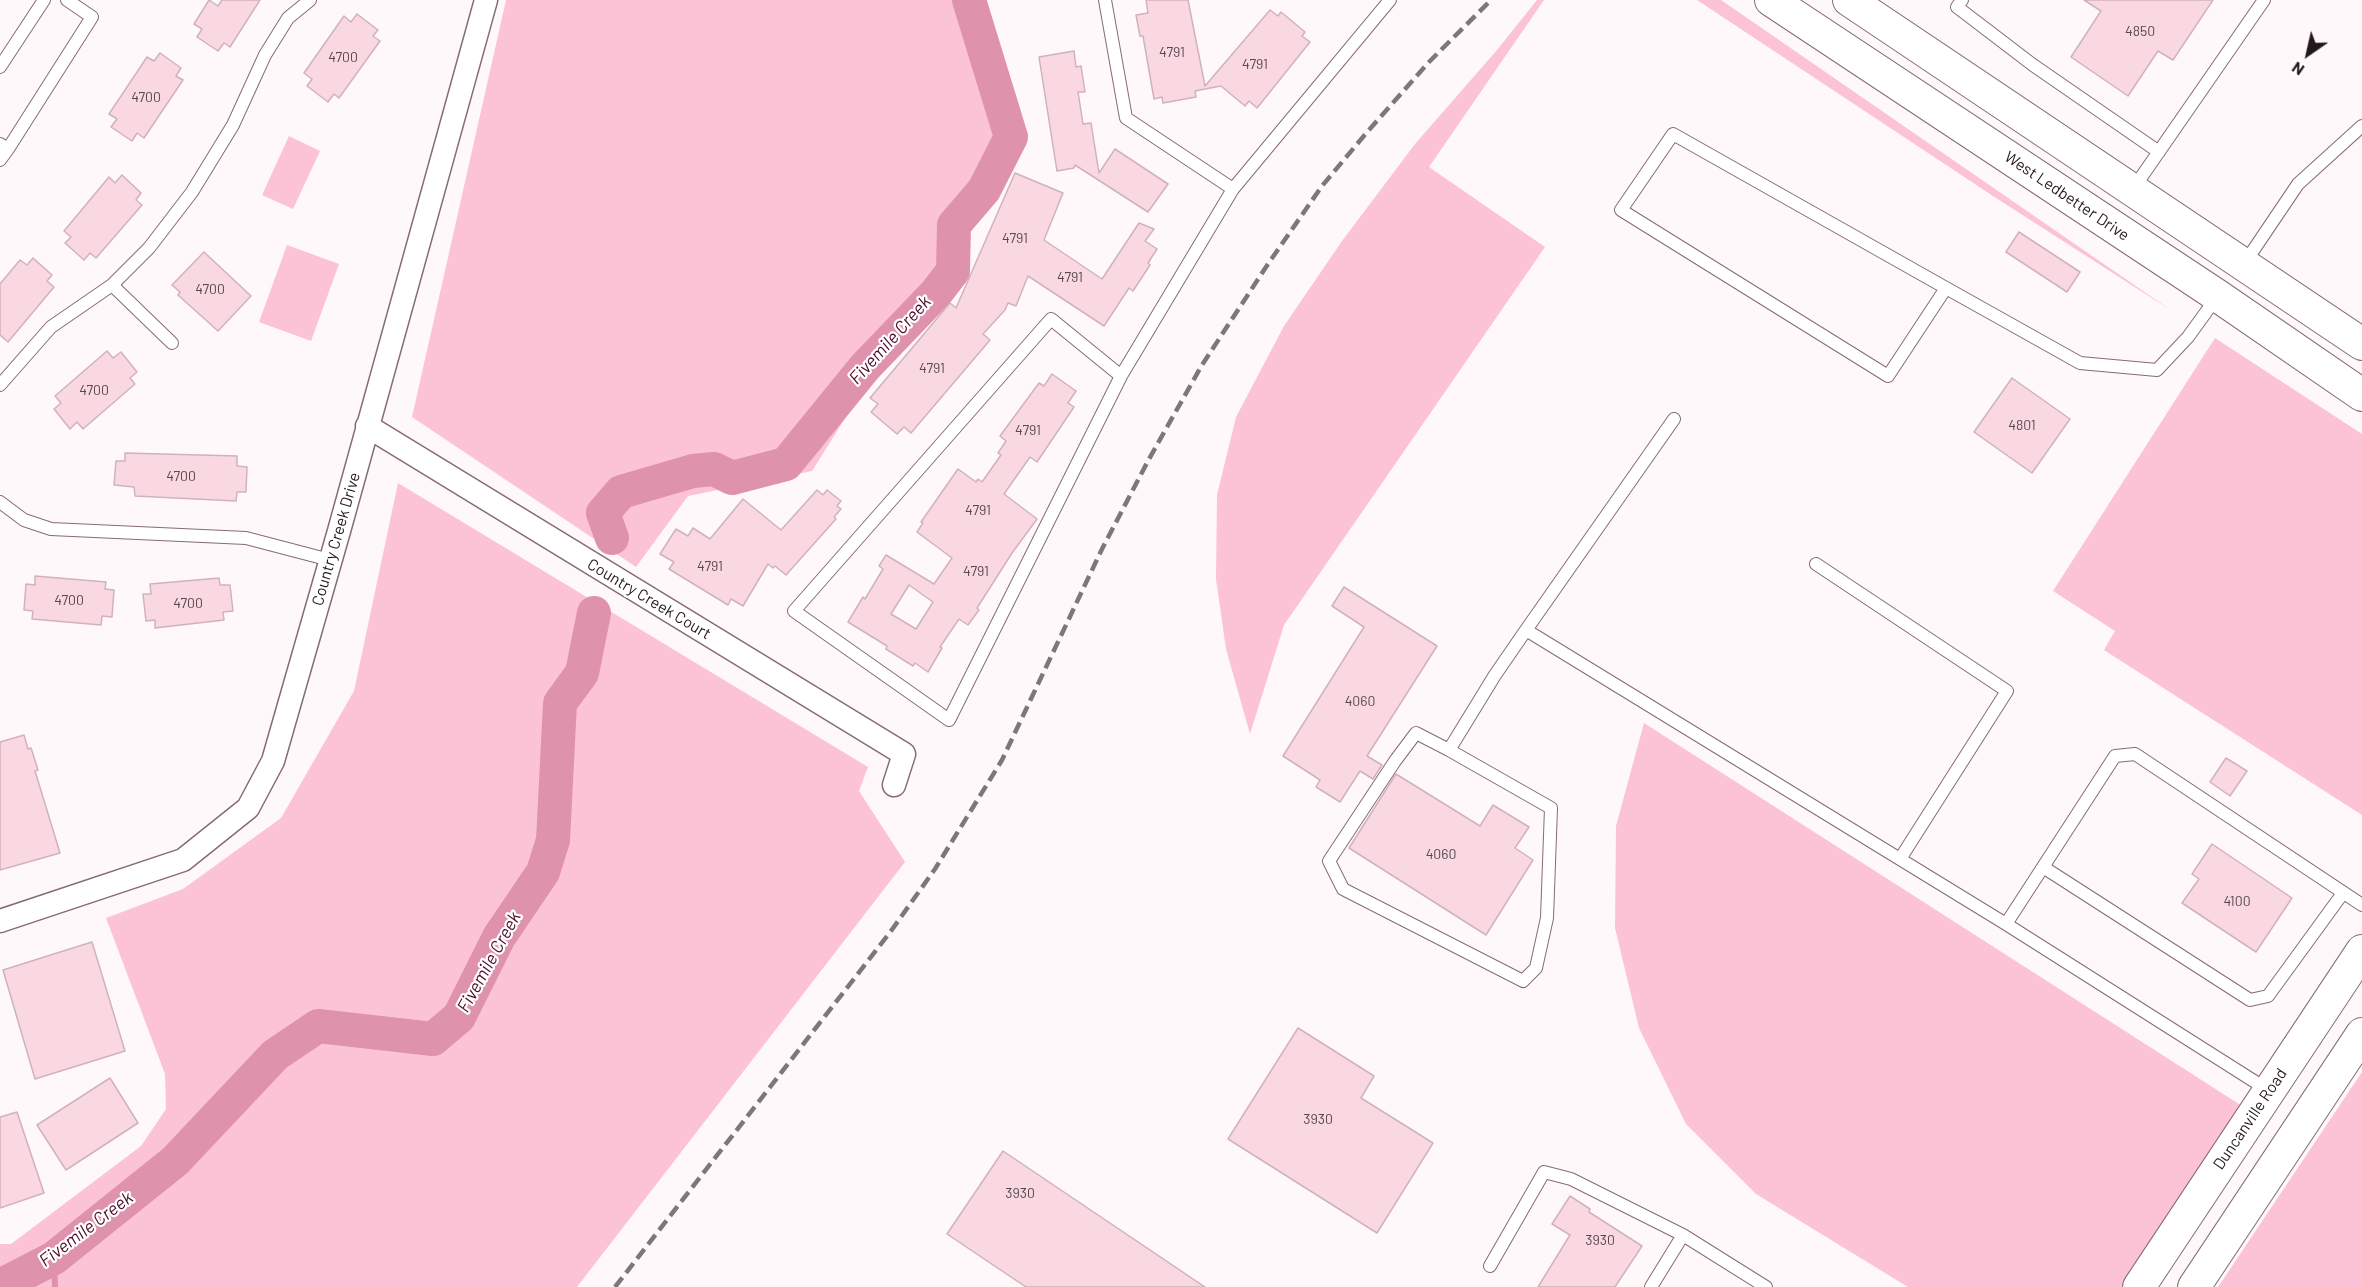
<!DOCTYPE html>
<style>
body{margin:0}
#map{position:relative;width:2362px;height:1287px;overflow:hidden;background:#fff8fa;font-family:Barlow,sans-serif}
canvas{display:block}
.north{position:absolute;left:2278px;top:24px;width:60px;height:60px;-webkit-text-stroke:4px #fff;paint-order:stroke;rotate:214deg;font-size:16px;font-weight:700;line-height:24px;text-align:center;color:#23181c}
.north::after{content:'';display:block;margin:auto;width:21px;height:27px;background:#23181c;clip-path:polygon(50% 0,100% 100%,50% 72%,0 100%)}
</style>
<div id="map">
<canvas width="2362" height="1287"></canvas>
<div class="north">N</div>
</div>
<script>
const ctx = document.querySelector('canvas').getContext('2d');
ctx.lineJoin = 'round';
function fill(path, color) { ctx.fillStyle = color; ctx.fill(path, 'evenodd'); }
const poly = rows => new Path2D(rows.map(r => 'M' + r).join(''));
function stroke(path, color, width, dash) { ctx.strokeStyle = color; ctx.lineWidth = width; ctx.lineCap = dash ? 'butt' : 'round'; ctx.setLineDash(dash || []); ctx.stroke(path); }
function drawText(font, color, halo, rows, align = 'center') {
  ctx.font = font + ' Barlow,sans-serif'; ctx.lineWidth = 4.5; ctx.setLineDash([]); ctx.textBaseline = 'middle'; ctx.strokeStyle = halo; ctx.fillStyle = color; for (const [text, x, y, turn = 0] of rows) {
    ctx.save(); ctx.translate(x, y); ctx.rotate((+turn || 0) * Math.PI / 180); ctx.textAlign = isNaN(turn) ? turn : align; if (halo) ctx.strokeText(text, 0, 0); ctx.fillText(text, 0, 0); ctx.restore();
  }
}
const green = poly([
 [506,0,984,0,1020,140,812,471,688,496,636,567,412,417],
 [1537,0,1544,0,1429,167,1545,247,1284,625,1250,734,1226,649,1216,579,1217,495,1236,417,1284,326,1342,241,1415,144,1497,50],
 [1697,0,1721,0,2172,311,1996,198],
 [289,136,320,151,293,209,262,195],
 [287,245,339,264,311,341,259,322],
 [2215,338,2362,434,2362,815,2104,650,2115,631,2053,591],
 [398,483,868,767,859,791,905,862,577,1287,0,1287,0,1244,11,1244,141,1146,166,1109,165,1074,106,918,183,889,281,818,354,691],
 [1644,723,2253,1113,2126,1287,1908,1287,1756,1194,1686,1124,1639,1028,1615,928,1616,826],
 [2362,1072,2362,1287,2218,1287]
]);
const stream = poly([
 [54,1258,55,1287]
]);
const river = poly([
 [612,538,603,513,621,492,693,471,714,469,732,478,786,464,865,367,936,293,953,271,954,225,984,190,1011,137,969,0],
 [0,1286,54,1258,175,1161,275,1055,318,1026,433,1039,459,1017,499,937,543,872,553,840,560,703,582,673,594,613]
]);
const building = poly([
 [209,0,218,6,222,0,260,0,230,47,224,43,218,51,197,37,202,29,194,24,209,0],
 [1146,0,1188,0,1205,86,1270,10,1278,16,1281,12,1305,32,1302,36,1310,42,1257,108,1249,101,1245,106,1221,86,1195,91,1196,97,1163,103,1162,97,1154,99,1143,36,1140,36,1136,15,1148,13,1146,0],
 [2084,0,2213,0,2173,60,2158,51,2128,96,2071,57,2101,11,2084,0],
 [357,14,378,30,373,36,380,41,339,98,334,94,328,102,307,86,312,79,304,73,344,16,351,22,357,14],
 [1074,51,1076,67,1081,66,1085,92,1078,92,1083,124,1091,123,1099,173,1115,149,1168,184,1148,212,1075,165,1074,168,1057,171,1039,57,1074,51],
 [160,53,181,68,176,76,183,80,144,138,137,133,132,141,111,127,117,119,109,114,147,57,154,61,160,53],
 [1015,173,1063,193,1044,240,1102,279,1139,223,1154,229,1145,241,1157,249,1148,263,1150,265,1133,291,1129,288,1104,326,1028,276,1016,306,1008,303,1005,310,983,334,990,340,911,433,904,427,897,434,871,412,878,404,870,398,950,303,956,308,1015,173],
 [122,175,141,193,136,200,142,205,96,258,90,253,84,260,65,243,71,237,64,231,109,177,115,183,122,175],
 [2019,232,2080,272,2067,292,2006,252,2019,232],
 [204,252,251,296,218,331,178,295,180,292,172,285,204,252],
 [33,258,52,275,47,281,54,287,8,342,0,335,0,284,20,260,27,265,33,258],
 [107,351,113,358,121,352,137,372,130,378,135,384,83,429,77,422,70,429,54,409,61,403,55,396,107,351],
 [1052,374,1076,391,1068,403,1074,407,1037,462,1030,457,1004,494,1037,519,1012,553,977,608,979,610,968,625,959,619,940,647,942,648,928,672,915,663,913,666,886,649,887,646,848,622,863,597,865,599,883,569,879,566,886,555,934,584,952,558,917,532,923,523,921,522,958,469,976,482,978,479,982,482,1001,455,998,453,1006,441,1000,436,1039,383,1044,386,1052,374],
 [909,585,933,602,916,629,891,614,909,585],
 [2012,378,2070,419,2032,473,1974,432,2012,378],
 [125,453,237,456,237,466,247,467,246,492,237,492,236,501,135,496,134,487,114,485,116,461,125,461,125,453],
 [817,490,823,495,827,490,841,501,837,506,841,509,834,517,836,519,786,575,775,566,773,568,768,564,743,606,731,599,728,605,669,569,674,562,660,554,676,529,688,536,693,528,710,539,743,499,781,530,817,490],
 [35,576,106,582,105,589,114,590,112,617,102,616,101,625,32,619,33,611,24,610,26,584,35,585,35,576],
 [219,578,220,585,230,585,233,611,223,612,224,620,155,628,155,620,146,621,143,594,151,594,150,584,219,578],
 [1344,587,1437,646,1367,756,1382,765,1373,779,1360,771,1340,802,1316,787,1320,780,1283,756,1364,627,1332,606,1344,587],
 [24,735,28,749,31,748,38,770,35,771,60,853,0,870,0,742,24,735],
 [2226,758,2247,771,2230,796,2210,782,2226,758],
 [1396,774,1480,826,1493,805,1529,827,1515,848,1533,860,1486,935,1349,848,1396,774],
 [2212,844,2292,898,2256,952,2182,903,2199,879,2192,874,2212,844],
 [92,942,125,1051,35,1079,3,970,92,942],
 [1298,1028,1374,1076,1361,1098,1433,1143,1377,1233,1228,1139,1298,1028],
 [110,1078,138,1123,66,1170,37,1125,110,1078],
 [17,1112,44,1193,0,1208,0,1117,17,1112],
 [1003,1151,1205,1287,1026,1287,947,1234,1003,1151],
 [1570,1196,1590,1209,1589,1212,1642,1246,1615,1287,1538,1287,1570,1235,1552,1224,1570,1196]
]);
const lane = poly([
 [1105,0,1126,118,1233,189],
 [1962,0,1957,7,2033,65,2159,152],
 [0,67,44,0],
 [0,144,8,149,0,160],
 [8,149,92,17,67,0],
 [2133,189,2264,0],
 [2244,264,2298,184,2362,126],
 [112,285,172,343],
 [1946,288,1888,376,1621,210,1673,134,1946,288,2080,363,2157,370,2188,337,2217,297],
 [1121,376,1051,319,794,611,949,720,1121,376,1233,189,1390,0],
 [0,385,51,327,112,285,149,248,192,192,233,125,265,55,288,18,310,0],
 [0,502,24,520,51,529,246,538,330,560],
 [1816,564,2007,691,1900,859],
 [1526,630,1674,419],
 [1449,750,1551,808,1547,918,1536,968,1523,981,1343,889,1329,861,1395,761,1416,733,1449,750,1495,675,1526,630,2006,924,2268,1090],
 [2043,867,2250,1000,2268,996,2343,893],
 [2006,924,2115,756,2135,754,2362,905],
 [1490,1266,1544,1172,1571,1179,1683,1235],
 [1651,1287,1683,1235,1766,1287]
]);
const street = poly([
 [367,426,904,754,894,785],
 [0,921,183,860,248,808,273,761,339,531,486,0]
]);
const secondary = poly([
 [1771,0,2218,296,2362,395],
 [1849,0,2362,344],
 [2139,1287,2362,951],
 [2194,1287,2362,1034]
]);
const rail = poly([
 [615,1287,891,931,935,869,1002,760,1102,549,1149,459,1202,365,1268,264,1322,186,1368,131,1429,62,1491,0]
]);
const numberNames = [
 ["4850",2140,31],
 ["4791",1172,52],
 ["4700",343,57],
 ["4791",1255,64],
 ["4700",146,97],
 ["4791",1015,238],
 ["4791",1070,277],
 ["4700",210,289],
 ["4791",932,368],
 ["4700",94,390],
 ["4801",2022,425],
 ["4791",1028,430],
 ["4700",181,476],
 ["4791",978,510],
 ["4791",710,566],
 ["4791",976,571],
 ["4700",69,600],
 ["4700",188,603],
 ["4060",1360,701],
 ["4060",1441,854],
 ["4100",2237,901],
 ["3930",1318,1119],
 ["3930",1020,1193],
 ["3930",1600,1240]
];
const streetNames = [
 ["West Ledbetter Drive",2067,196,34],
 ["Country Creek Drive",336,539,-74],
 ["Country Creek Court",649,599,31],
 ["Duncanville Road",2250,1119,-56]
];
const waterNames = [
 ["Fivemile Creek",890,340,-48],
 ["Fivemile Creek",489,962,-61],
 ["Fivemile Creek",86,1229,-37]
];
fill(green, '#fcc2d5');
stroke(stream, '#de92ab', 6);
stroke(river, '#de92ab', 34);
fill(building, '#f9d8e2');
stroke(building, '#d1b2bc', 1.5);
stroke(lane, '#876b74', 14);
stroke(street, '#876b74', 25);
stroke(secondary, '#876b74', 34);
stroke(lane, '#fff', 12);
stroke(street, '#fff', 22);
stroke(secondary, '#fff', 32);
stroke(rail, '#7f7679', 4.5, [12, 6]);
drawText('14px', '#58484e', null, numberNames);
drawText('16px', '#23181c', '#fff', streetNames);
drawText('italic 18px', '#4e0b2a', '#fff', waterNames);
</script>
